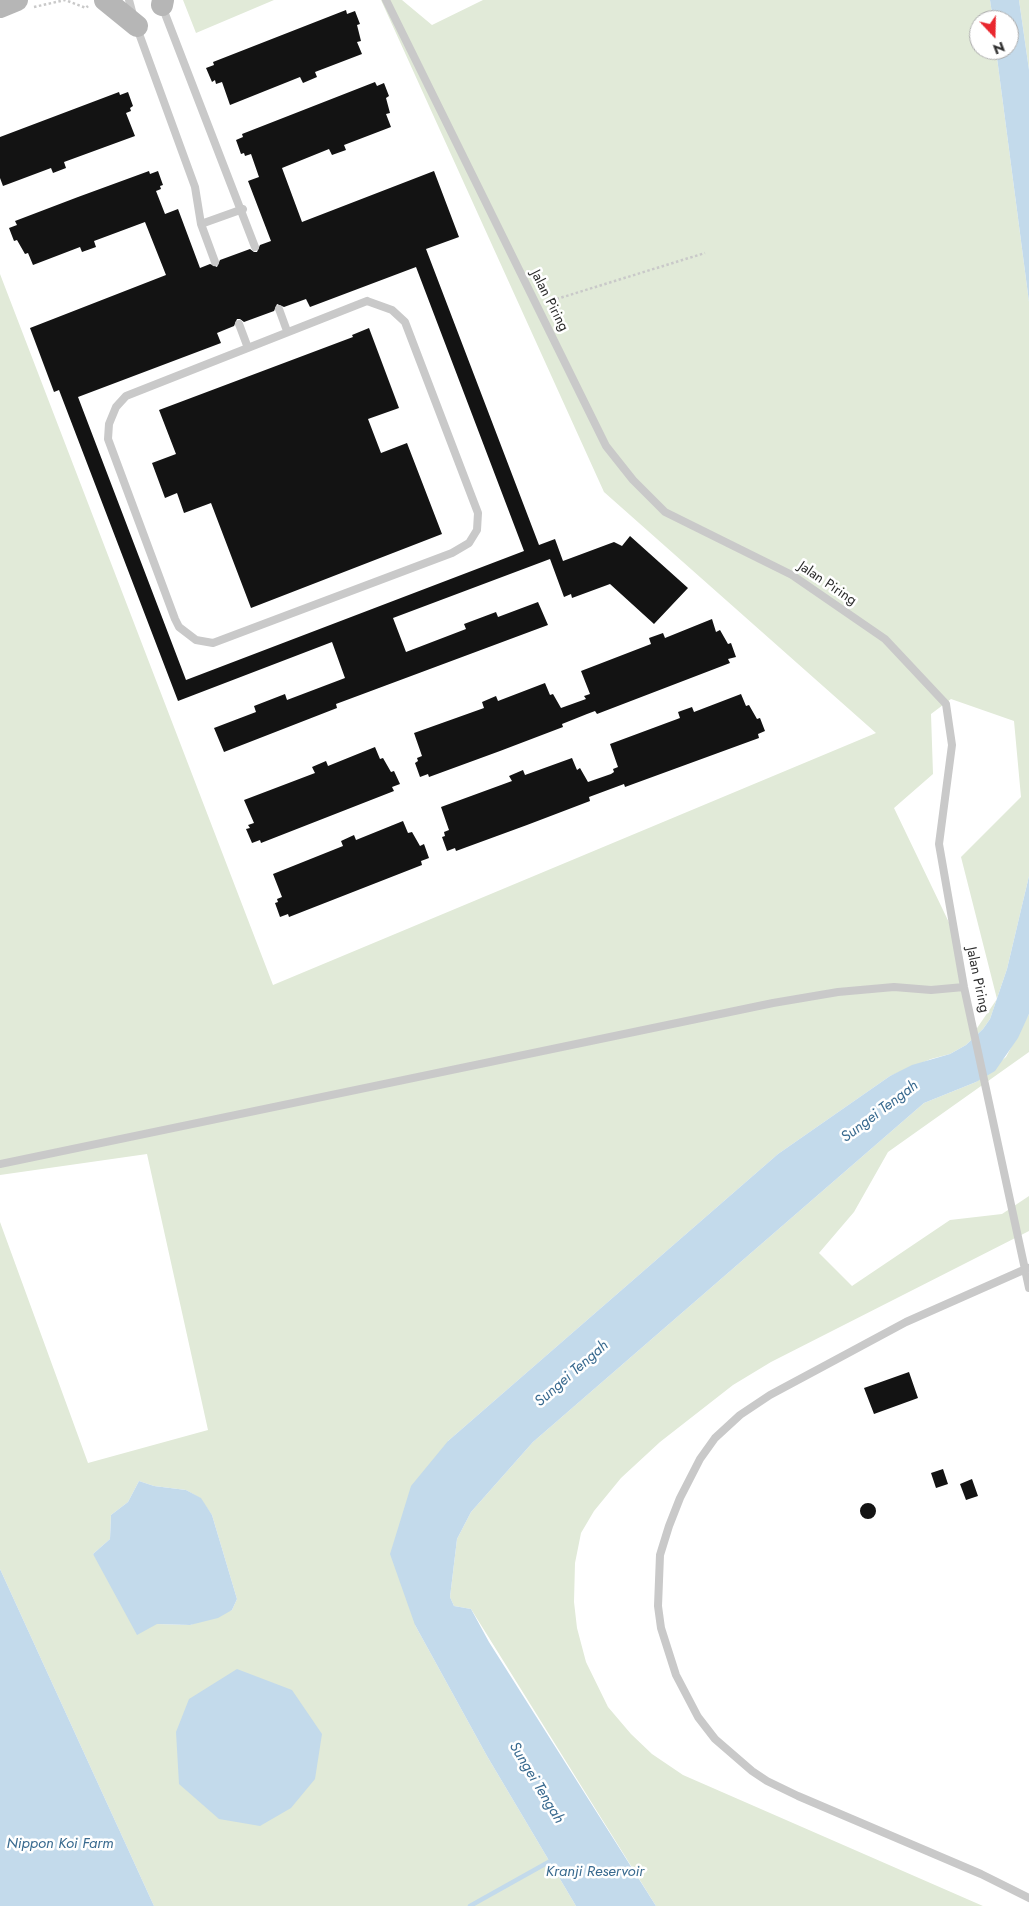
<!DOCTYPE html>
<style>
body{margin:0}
#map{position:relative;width:1029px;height:1906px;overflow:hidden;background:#fff;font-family:Jost,sans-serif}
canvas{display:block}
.north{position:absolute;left:969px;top:10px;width:50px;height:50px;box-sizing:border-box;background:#fff;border:1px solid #ababab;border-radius:50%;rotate:159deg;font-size:14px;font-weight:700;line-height:20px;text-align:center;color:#2c2c2c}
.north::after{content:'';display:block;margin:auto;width:18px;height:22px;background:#e9272e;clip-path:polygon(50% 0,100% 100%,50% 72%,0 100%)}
</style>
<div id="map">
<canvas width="1029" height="1906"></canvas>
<div class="north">N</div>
</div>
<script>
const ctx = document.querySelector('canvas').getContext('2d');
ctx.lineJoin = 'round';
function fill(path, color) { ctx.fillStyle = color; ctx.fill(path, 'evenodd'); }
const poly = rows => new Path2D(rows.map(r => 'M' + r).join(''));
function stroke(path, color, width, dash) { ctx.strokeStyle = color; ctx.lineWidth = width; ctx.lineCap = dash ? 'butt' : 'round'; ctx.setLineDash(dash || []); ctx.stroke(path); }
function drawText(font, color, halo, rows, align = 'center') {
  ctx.font = font + ' Jost,sans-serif'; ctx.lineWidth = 5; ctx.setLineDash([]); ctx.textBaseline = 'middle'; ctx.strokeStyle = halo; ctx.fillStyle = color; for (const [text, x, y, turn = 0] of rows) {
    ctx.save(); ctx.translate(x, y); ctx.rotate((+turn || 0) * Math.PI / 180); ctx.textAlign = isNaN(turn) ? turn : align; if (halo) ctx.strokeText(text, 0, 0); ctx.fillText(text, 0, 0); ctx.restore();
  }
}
const green = poly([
 [183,0,274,0,196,33],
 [381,0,402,0,432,25,483,0,990,0,993,20,979,20,979,50,996,50,1029,302,1029,876,1007,969,990,1019,983,1029,966,1045,950,1054,931,1059,890,1076,778,1154,448,1441,415,1625,487,1756,576,1906,154,1906,0,1569,0,1222,88,1463,208,1430,147,1154,0,1175,0,274,273,985,876,733,604,492],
 [951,699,1014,721,1021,797,961,857,997,999,975,1031,955,935,894,808,933,774,931,714],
 [139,1481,154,1486,186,1490,200,1498,212,1515,237,1599,232,1610,190,1625,157,1624,93,1554,110,1539,111,1515,128,1502],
 [1019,0,1029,0,1029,70],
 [1029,1014,1029,1052,888,1152,854,1212,819,1253,852,1286,950,1220,1002,1214,1029,1196,1029,1231,771,1362,733,1385,660,1442,621,1478,594,1511,581,1533,575,1563,574,1602,577,1628,586,1662,608,1707,631,1734,652,1754,683,1775,983,1906,656,1906,471,1609,454,1606,450,1597,457,1539,471,1512,533,1442,924,1103,976,1082,1006,1057]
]);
const water = poly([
 [990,0,1019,0,1029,70,1029,302,996,50,1009,50,1009,20,993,20],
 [1029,876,1029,1014,1018,1038,995,1071,976,1082,924,1103,533,1442,471,1512,457,1539,450,1597,454,1606,471,1609,489,1642,656,1906,576,1906,487,1756,415,1625,390,1554,411,1486,448,1441,778,1154,890,1076,912,1065,950,1054,966,1045,983,1029,990,1019,1007,969],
 [139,1481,154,1486,186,1490,201,1498,212,1515,237,1599,232,1610,218,1618,190,1625,157,1624,137,1635,93,1554,110,1539,111,1515,128,1502],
 [0,1569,154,1906,0,1906],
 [237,1669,292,1690,322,1734,315,1779,291,1808,260,1826,219,1819,179,1784,176,1732,189,1699]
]);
const stream = poly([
 [470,1906,554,1859]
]);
const building = poly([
 [346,10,347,14,355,11,360,24,357,25,361,41,357,42,362,54,315,72,317,77,303,83,300,77,230,105,222,82,216,84,215,80,212,82,206,68,214,65,213,62],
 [375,82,377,86,384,83,389,96,386,98,390,113,386,114,391,127,344,145,346,150,332,155,329,149,282,168,302,222,434,171,459,237,426,249,539,545,555,539,563,561,614,542,622,546,630,536,688,588,654,624,610,584,572,598,571,594,564,597,550,559,393,618,406,652,466,629,464,624,496,612,498,617,538,602,548,625,336,704,337,708,224,752,214,728,256,712,254,706,285,694,287,700,345,678,332,642,178,701,59,390,54,392,30,328,166,275,145,222,94,241,96,247,82,252,80,247,33,265,28,253,25,254,17,240,14,241,9,228,17,225,15,221,78,197,149,171,150,174,158,171,163,185,160,186,161,189,156,191,165,214,178,209,200,268,210,264,217,267,220,260,250,249,254,252,257,252,260,245,271,241,248,181,259,177,251,154,245,156,244,153,241,154,236,140,243,137,242,134],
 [416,267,524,551,186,680,78,397,221,343,217,333,234,326,237,319,240,319,244,322,274,311,277,304,284,307,306,299,310,307],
 [119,92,120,95,128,92,133,106,130,108,131,111,126,113,135,136,64,162,66,168,53,173,51,168,3,186,0,178,0,137],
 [369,328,399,408,368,419,381,453,407,443,442,534,251,608,211,503,184,513,177,493,165,498,152,463,176,454,159,410,353,337,352,335],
 [712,619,716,632,720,630,728,644,731,643,736,657,728,659,730,663,597,714,595,711,587,714,562,724,563,727,500,751,429,777,428,774,420,777,415,763,418,761,417,758,422,756,414,733,484,708,482,702,496,696,498,701,545,683,550,695,553,694,561,708,586,699,584,696,590,694,581,671,651,644,649,638,663,633,665,638],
 [741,694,746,706,749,705,757,719,760,718,765,731,758,734,759,738,625,787,624,784,589,797,590,801,527,825,456,851,455,848,447,851,442,837,445,836,444,832,449,830,441,807,512,781,509,776,523,770,525,775,572,758,577,770,580,768,588,782,611,774,614,772,613,769,618,767,610,744,680,718,678,712,692,707,694,712],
 [375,747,380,759,383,758,391,772,394,771,400,784,392,787,394,791,261,843,260,840,252,843,246,829,250,828,248,825,254,823,244,800,315,773,312,767,326,761,328,766],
 [403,821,408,833,412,832,420,846,424,844,429,858,421,861,422,865,289,917,288,914,280,917,275,903,278,902,277,899,282,897,273,874,343,846,341,841,354,835,356,840],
 [909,1372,918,1398,874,1414,864,1388],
 [943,1469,948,1484,936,1488,931,1473],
 [972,1479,978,1496,966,1500,960,1484],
 '860 1511a8 8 0 1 1 16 0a8 8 0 1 1-16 0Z'
]);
const path = poly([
 [34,7,65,0,86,8,88,6],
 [547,302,705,253]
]);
const lane = poly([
 [129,0,133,15],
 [386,0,606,446,633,480,665,512,792,575,885,639,946,704,952,745,939,844,964,987,1029,1288],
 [162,6,255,247],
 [137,28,195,187,201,224,215,262],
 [201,224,243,209],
 [367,301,392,310,405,322,478,513,477,530,469,543,452,553,213,643,196,640,179,627,175,619,108,439,109,424,116,407,126,396,367,301],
 [279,309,287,331],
 [239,324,248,348],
 [0,1164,773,1003,838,992,894,987,931,990,964,987],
 [1028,1268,906,1322,826,1365,770,1395,740,1415,715,1438,700,1459,680,1498,669,1526,660,1555,658,1606,661,1628,676,1675,698,1717,715,1739,752,1771,767,1781,798,1796,981,1874,1029,1898]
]);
const secondary = poly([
 [105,0,137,26],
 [162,5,163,0],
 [0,7,17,0]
]);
const streetNames = [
 ["Jalan Piring",549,301,63],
 ["Jalan Piring",827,584,34],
 ["Jalan Piring",977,980,78]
];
const waterNames = [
 ["Sungei Tengah",880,1112,-37],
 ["Sungei Tengah",572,1374,-41],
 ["Sungei Tengah",536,1783,59],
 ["Nippon Koi Farm",60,1844],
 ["Kranji Reservoir",595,1872]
];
fill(green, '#e1ead8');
fill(water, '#c3daeb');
stroke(stream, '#c3daeb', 4.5);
fill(building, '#131313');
stroke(path, '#c9c9c9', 2.5, [2.5, 2.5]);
stroke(lane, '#c9c9c9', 8);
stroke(secondary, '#b6b6b6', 22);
drawText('14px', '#2c2c2c', '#fff', streetNames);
drawText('italic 15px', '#396a8f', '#fff', waterNames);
</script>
